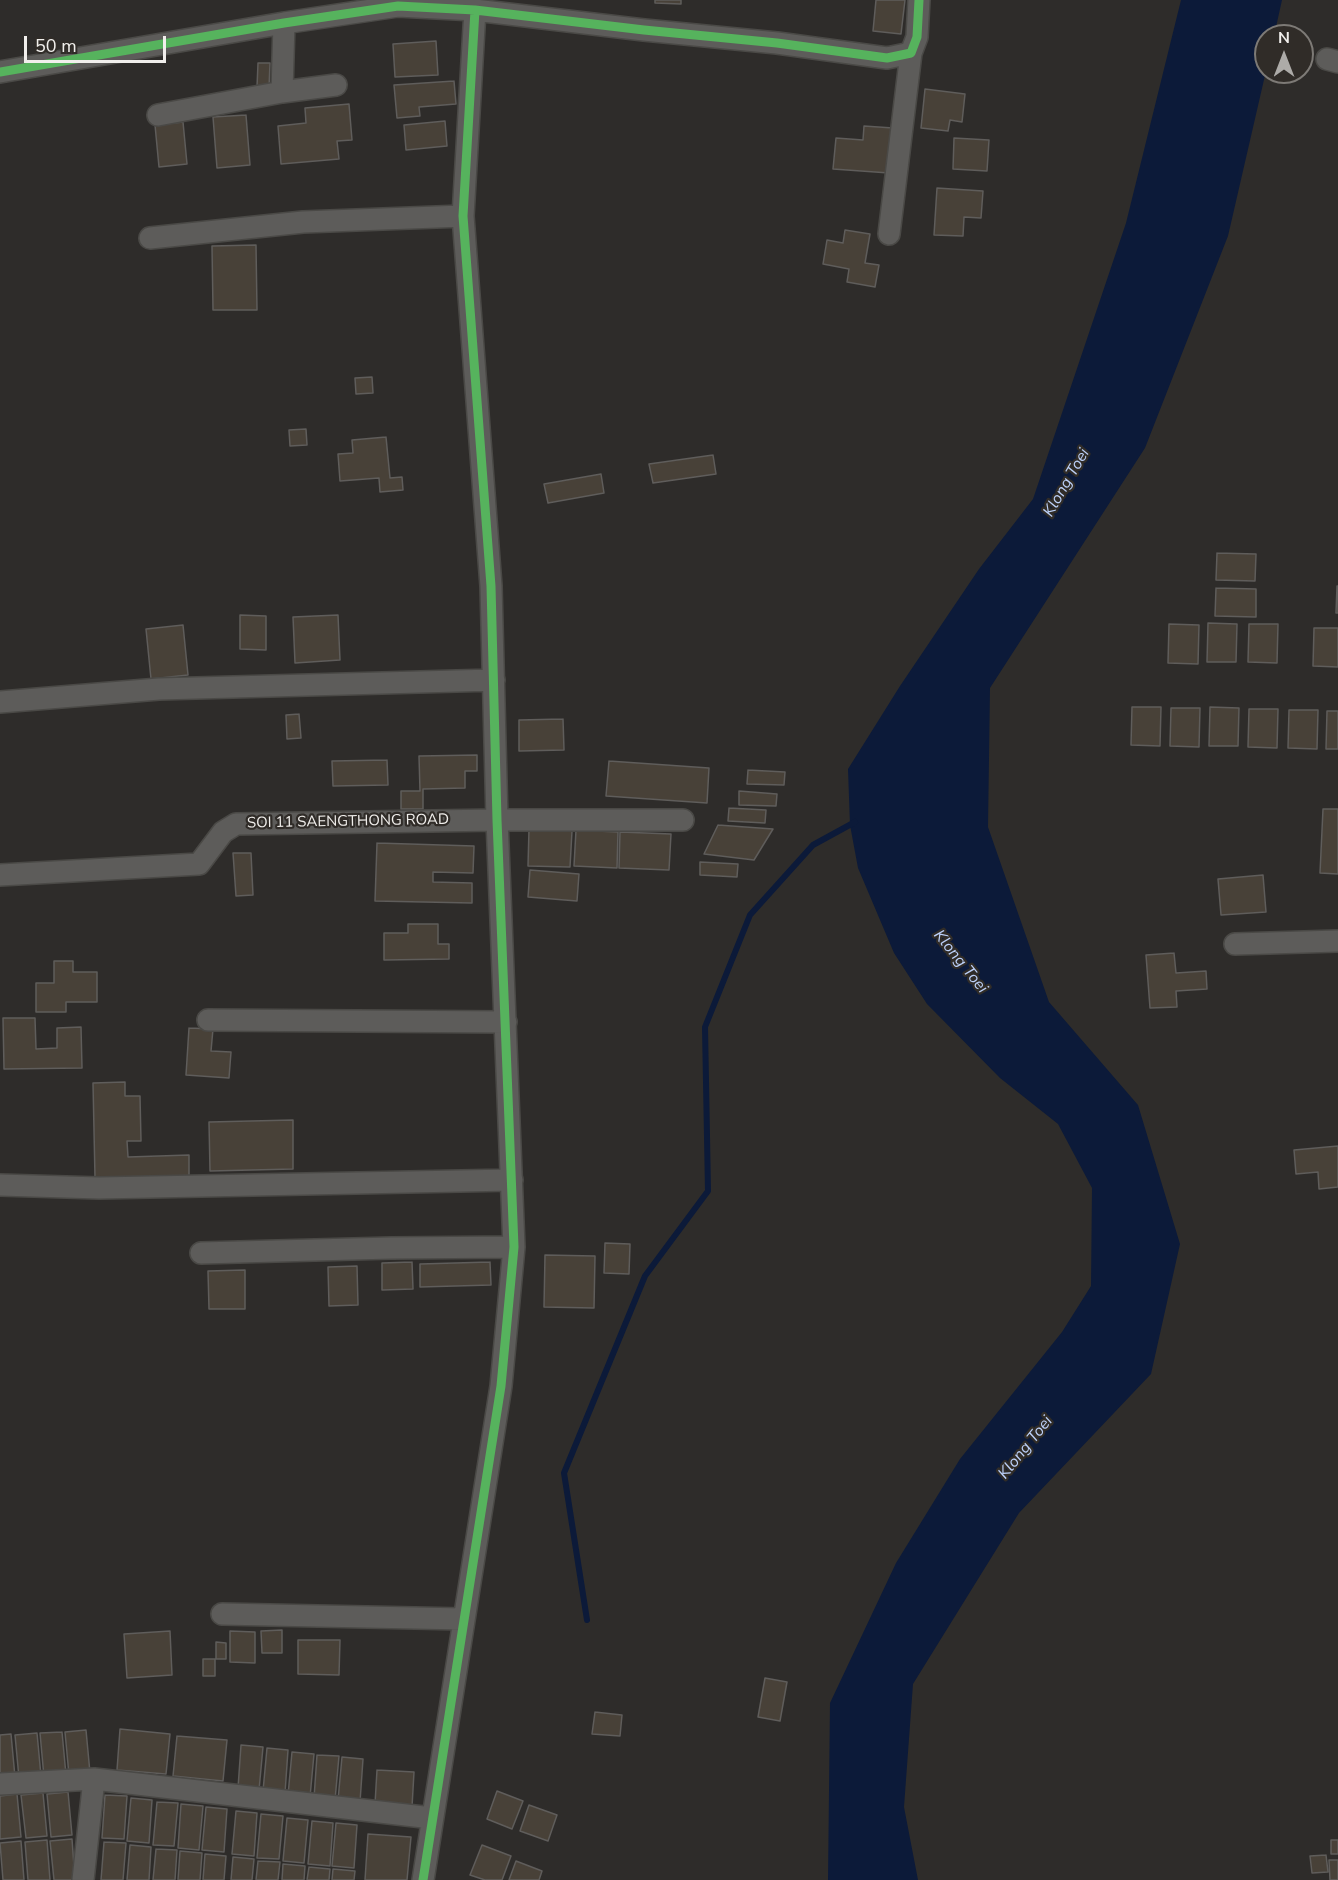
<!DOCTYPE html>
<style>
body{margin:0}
#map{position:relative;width:1338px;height:1880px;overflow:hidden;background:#2e2c2a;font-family:"Nunito Sans",sans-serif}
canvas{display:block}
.north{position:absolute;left:1254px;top:24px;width:60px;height:60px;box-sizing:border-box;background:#302c28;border:2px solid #7d7a76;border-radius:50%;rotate:0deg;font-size:16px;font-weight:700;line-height:24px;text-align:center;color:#f1efec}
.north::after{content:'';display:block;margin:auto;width:21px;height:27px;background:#adaba8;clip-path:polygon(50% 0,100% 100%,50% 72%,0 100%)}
.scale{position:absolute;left:24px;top:36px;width:142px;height:27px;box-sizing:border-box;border:3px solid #f1efec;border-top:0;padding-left:8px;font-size:18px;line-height:21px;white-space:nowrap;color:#f1efec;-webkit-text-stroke:4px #302c28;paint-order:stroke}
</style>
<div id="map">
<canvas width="1338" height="1880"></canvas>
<div class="north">N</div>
<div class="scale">50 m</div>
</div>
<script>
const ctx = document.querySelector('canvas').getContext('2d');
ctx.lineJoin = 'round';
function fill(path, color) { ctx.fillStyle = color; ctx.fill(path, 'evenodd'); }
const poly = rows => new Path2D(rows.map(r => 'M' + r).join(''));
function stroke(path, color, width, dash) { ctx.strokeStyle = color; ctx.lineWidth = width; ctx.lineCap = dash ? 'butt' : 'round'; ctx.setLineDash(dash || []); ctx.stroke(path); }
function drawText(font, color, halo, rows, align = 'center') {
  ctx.font = font + ' "Nunito Sans",sans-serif'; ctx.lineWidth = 4.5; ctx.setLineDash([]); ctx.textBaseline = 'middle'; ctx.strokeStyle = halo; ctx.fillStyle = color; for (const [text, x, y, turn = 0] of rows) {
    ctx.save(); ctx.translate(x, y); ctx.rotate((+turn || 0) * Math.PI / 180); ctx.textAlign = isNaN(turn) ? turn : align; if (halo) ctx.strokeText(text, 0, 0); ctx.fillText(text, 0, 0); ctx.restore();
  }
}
const water = poly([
 [1181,0,1282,0,1274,36,1266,36,1266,71,1228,236,1145,448,990,688,988,827,1049,1002,1138,1105,1180,1244,1151,1374,1019,1513,913,1684,904,1807,918,1880,828,1880,830,1703,896,1563,960,1459,1062,1332,1091,1286,1092,1188,1058,1124,1000,1078,927,1004,894,953,858,868,850,825,848,769,900,686,979,569,1033,499,1126,223]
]);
const stream = poly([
 [587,1620,564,1473,645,1276,708,1191,705,1027,750,915,813,845,855,822]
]);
const building = poly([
 [655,0,681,0,681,4,655,3,655,0],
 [876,0,905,0,901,34,873,31,876,0],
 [436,41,438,75,395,77,393,44,436,41],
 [258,63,270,63,269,87,257,87,258,63],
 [454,81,456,104,419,107,420,116,397,118,394,85,454,81],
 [925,89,965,94,962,122,950,120,948,131,921,128,925,89],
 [349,104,352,140,337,141,339,159,281,164,278,126,306,123,305,108,349,104],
 [246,115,250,165,217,168,213,117,246,115],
 [445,121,447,146,406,150,404,125,445,121],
 [183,122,187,164,159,167,155,125,183,122],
 [864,126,893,128,889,173,833,169,836,138,863,140,864,126],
 [954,138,989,140,987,171,953,169,954,138],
 [937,188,983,191,981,218,964,217,963,236,934,235,937,188],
 [845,230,870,234,865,263,879,265,875,287,847,282,849,269,823,264,827,240,843,243,845,230],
 [256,245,257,310,213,310,212,246,256,245],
 [372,377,373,393,356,394,355,378,372,377],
 [306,429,307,445,290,446,289,430,306,429],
 [386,437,390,478,402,477,403,490,380,492,379,478,340,481,338,454,353,453,352,440,386,437],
 [713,455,716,474,653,483,649,464,713,455],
 [601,474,604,493,548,503,544,484,601,474],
 [1217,553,1256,554,1255,581,1216,580,1217,553],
 [1337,586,1338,586,1338,613,1336,613,1337,586],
 [1216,588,1256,589,1256,617,1215,616,1216,588],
 [240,615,266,616,266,650,240,649,240,615],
 [338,615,340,660,295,663,293,617,338,615],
 [1208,623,1237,624,1236,662,1207,662,1208,623],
 [1169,624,1199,625,1198,664,1168,663,1169,624],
 [1249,624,1278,624,1277,663,1248,662,1249,624],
 [183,625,188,675,151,679,146,629,183,625],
 [1314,628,1338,628,1338,667,1313,666,1314,628],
 [1132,707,1161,707,1160,746,1131,745,1132,707],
 [1210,707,1239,708,1238,746,1209,746,1210,707],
 [1171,708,1200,708,1199,747,1170,746,1171,708],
 [1249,709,1278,709,1277,748,1248,747,1249,709],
 [1289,710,1318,710,1317,749,1288,748,1289,710],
 [1327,711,1338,711,1338,749,1326,749,1327,711],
 [299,714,301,738,287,739,286,715,299,714],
 [563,719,564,750,519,751,519,720,563,719],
 [477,755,477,771,465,771,465,788,423,789,423,809,401,809,401,791,420,791,419,756,477,755],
 [387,760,388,785,333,786,332,761,387,760],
 [609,761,709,768,707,803,606,796,609,761],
 [748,770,785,772,784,785,747,784,748,770],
 [739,791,777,794,776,806,739,805,739,791],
 [729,808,766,810,765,823,728,821,729,808],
 [1323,809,1338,809,1338,874,1320,873,1323,809],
 [718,825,773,829,754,860,704,854,718,825],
 [529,829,572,831,570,867,528,866,529,829],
 [576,830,618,832,617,868,574,866,576,830],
 [620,832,671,834,669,870,619,868,620,832],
 [377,843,474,846,473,873,433,872,433,882,472,883,472,903,375,901,377,843],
 [233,853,251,853,253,895,236,896,233,853],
 [700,862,738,864,737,877,700,875,700,862],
 [530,870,579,874,577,901,528,897,530,870],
 [1263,875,1266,912,1221,915,1218,879,1263,875],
 [408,924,438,924,438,944,449,944,449,959,384,960,384,933,408,933,408,924],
 [1174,953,1176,973,1206,971,1207,989,1176,991,1177,1007,1150,1008,1146,955,1174,953],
 [54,961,73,961,73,972,97,972,97,1002,66,1002,66,1012,36,1012,36,983,54,983,54,961],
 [3,1018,35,1018,36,1049,57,1048,57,1028,81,1027,82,1068,4,1069,3,1018],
 [189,1028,213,1029,211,1051,231,1052,229,1078,186,1075,189,1028],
 [125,1082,125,1096,140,1096,141,1141,127,1141,128,1157,189,1155,189,1176,95,1178,93,1083,125,1082],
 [293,1120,293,1169,210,1171,209,1122,293,1120],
 [1338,1146,1338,1187,1319,1189,1318,1172,1296,1174,1294,1150,1338,1146],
 [605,1243,630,1244,629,1274,604,1273,605,1243],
 [545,1255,595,1256,594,1308,544,1307,545,1255],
 [412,1262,413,1289,382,1290,382,1263,412,1262],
 [490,1262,491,1285,420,1287,420,1264,490,1262],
 [357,1266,358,1305,329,1306,328,1267,357,1266],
 [245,1270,245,1309,209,1309,208,1271,245,1270],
 [282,1630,282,1653,262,1653,261,1631,282,1630],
 [170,1631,172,1675,127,1678,124,1634,170,1631],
 [230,1631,255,1632,255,1663,230,1662,230,1631],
 [298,1640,340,1640,339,1675,298,1674,298,1640],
 [216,1642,226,1643,226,1659,216,1659,216,1642],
 [203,1659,215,1659,215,1676,203,1676,203,1659],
 [765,1678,787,1682,780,1721,758,1717,765,1678],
 [595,1712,622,1715,620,1736,592,1734,595,1712],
 [120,1729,170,1734,166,1774,117,1770,120,1729],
 [86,1730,90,1773,69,1775,65,1732,86,1730],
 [62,1732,66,1775,44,1777,40,1733,62,1732],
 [37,1733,41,1776,19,1778,15,1735,37,1733],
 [11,1734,15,1777,0,1778,0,1735,11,1734],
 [177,1736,227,1740,223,1781,173,1776,177,1736],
 [241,1745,263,1747,259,1790,238,1788,241,1745],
 [267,1748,288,1750,285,1793,263,1791,267,1748],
 [292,1752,314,1754,310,1797,288,1795,292,1752],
 [317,1755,339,1756,335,1800,314,1798,317,1755],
 [342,1757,363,1759,360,1802,338,1800,342,1757],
 [377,1770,414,1772,412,1807,375,1804,377,1770],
 [497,1791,523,1801,512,1829,487,1819,497,1791],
 [68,1792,72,1835,51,1837,47,1794,68,1792],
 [43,1793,47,1836,26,1838,21,1795,43,1793],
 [17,1794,21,1837,0,1839,0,1796,17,1794],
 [105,1795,127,1796,124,1839,102,1838,105,1795],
 [131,1798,152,1800,149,1843,127,1841,131,1798],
 [157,1802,178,1803,174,1846,153,1845,157,1802],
 [181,1804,203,1806,199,1850,178,1848,181,1804],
 [529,1805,557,1815,548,1841,520,1831,529,1805],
 [206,1807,227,1809,224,1852,202,1850,206,1807],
 [236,1811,257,1813,254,1856,232,1854,236,1811],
 [261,1814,283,1816,279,1859,257,1858,261,1814],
 [287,1818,308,1820,304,1863,283,1861,287,1818],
 [312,1821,333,1823,330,1866,308,1864,312,1821],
 [336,1823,357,1825,354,1868,332,1866,336,1823],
 [368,1834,411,1837,407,1880,365,1880,368,1834],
 [72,1839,75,1880,54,1880,50,1841,72,1839],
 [47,1840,50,1880,28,1880,25,1842,47,1840],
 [1331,1840,1338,1840,1338,1854,1331,1854,1331,1840],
 [21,1841,24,1880,3,1880,0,1843,21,1841],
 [104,1842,126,1843,123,1880,101,1880,104,1842],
 [130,1845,151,1847,149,1880,127,1880,130,1845],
 [482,1845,511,1856,502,1880,485,1880,470,1875,482,1845],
 [156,1849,177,1850,175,1880,153,1880,156,1849],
 [180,1851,202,1853,200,1880,178,1880,180,1851],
 [205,1854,226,1856,224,1880,203,1880,205,1854],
 [1326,1855,1328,1872,1312,1873,1310,1856,1326,1855],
 [233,1857,254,1859,252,1880,231,1880,233,1857],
 [1329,1860,1338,1860,1338,1880,1330,1880,1329,1860],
 [258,1861,280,1862,278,1880,256,1880,258,1861],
 [516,1861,542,1871,539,1880,509,1880,516,1861],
 [283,1864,305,1866,304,1880,282,1880,283,1864],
 [309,1867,330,1869,329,1880,307,1880,309,1867],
 [333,1869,355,1871,354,1880,332,1880,333,1869]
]);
const minor = poly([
 [1327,59,1338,62],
 [0,72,284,23,398,6,475,10,644,30,777,43,887,58,911,53,917,37,919,0],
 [282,92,284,23],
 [158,115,282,92,336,85],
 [889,234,911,53],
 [150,238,303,222,463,216],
 [0,702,159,689,494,680],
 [0,875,199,864,223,832,236,824,497,820,683,820],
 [1235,944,1338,941],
 [208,1020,506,1022],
 [0,1185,99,1188,512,1180],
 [201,1253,391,1248,514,1247],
 [222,1614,463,1619],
 [0,1784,94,1779,432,1818],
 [83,1880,94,1779],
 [423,1880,501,1386,514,1247,497,820,491,586,463,216,475,10]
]);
const cycleway = poly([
 [0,72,284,23,398,6,475,10,644,30,777,43,887,58,911,53,917,37,919,0],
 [423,1880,501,1386,514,1247,497,820,491,586,463,216,475,10]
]);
const streetNames = [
 ["SOI 11 SAENGTHONG ROAD",348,822,-1]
];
const waterNames = [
 ["Klong Toei",1067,483,-60],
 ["Klong Toei",960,962,51],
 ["Klong Toei",1026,1448,-51]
];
fill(water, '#0c1a39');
stroke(stream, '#0c1a39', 6);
fill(building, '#484138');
stroke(building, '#5f5d5b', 1.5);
stroke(minor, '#4a4946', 24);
stroke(minor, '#5d5c5a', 21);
stroke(cycleway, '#56b35d', 9);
drawText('15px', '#f1efec', '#302c28', streetNames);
drawText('italic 16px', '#bcd0f8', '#302c28', waterNames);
</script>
